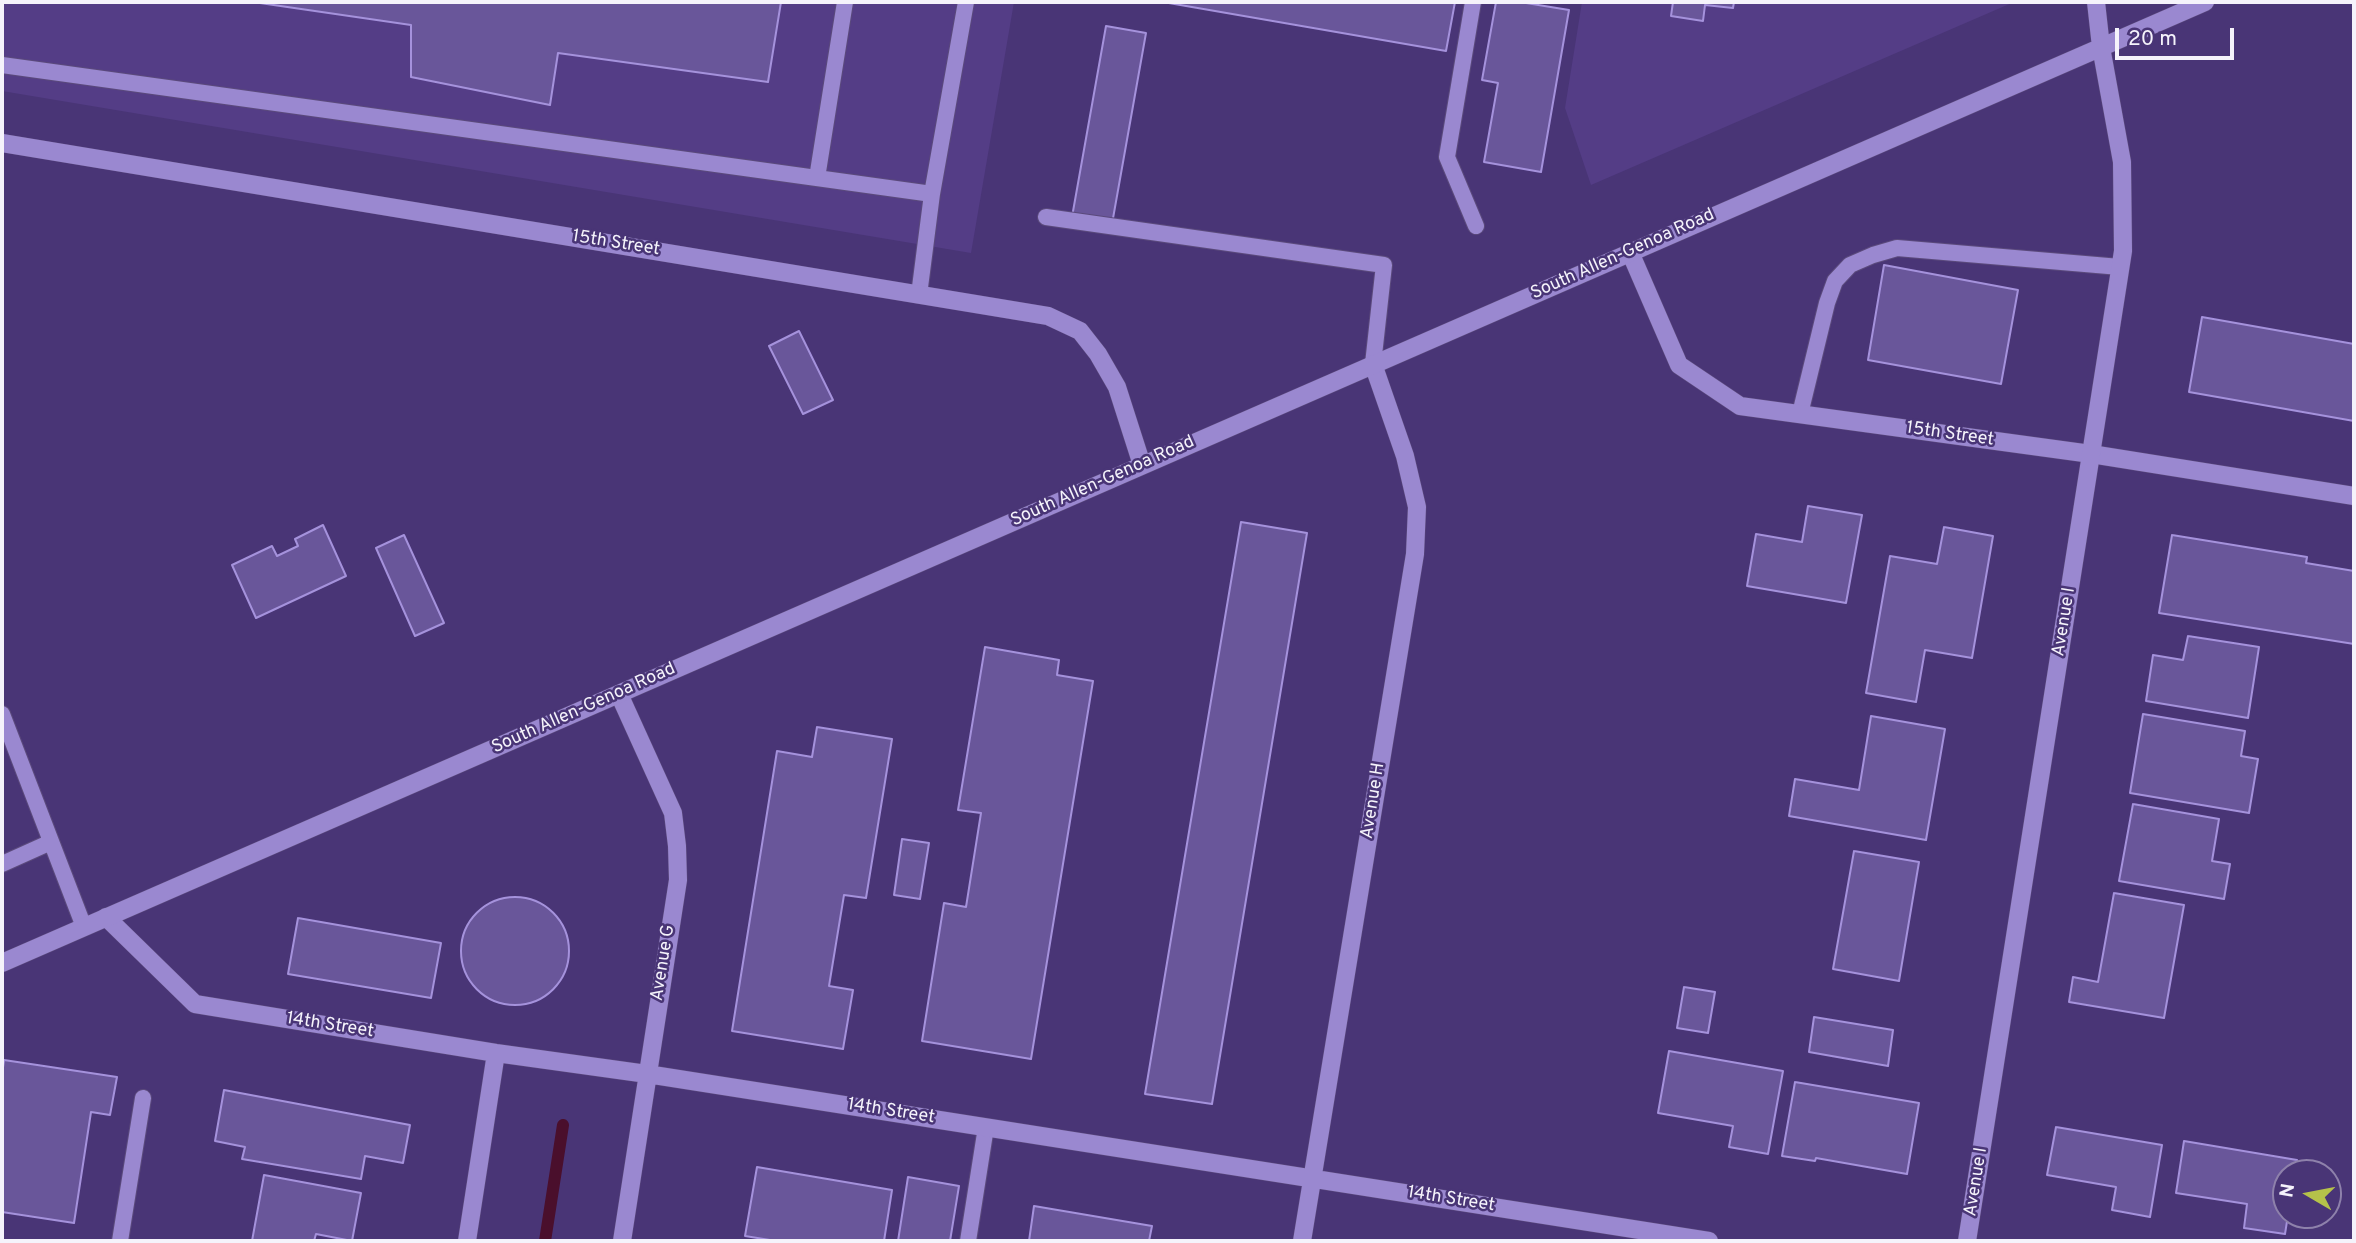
<!DOCTYPE html>
<style>
body{margin:0}
#map{position:relative;width:2356px;height:1243px;overflow:hidden;background:#493576;font-family:Overpass,sans-serif}
canvas{display:block}
.frame{position:absolute;inset:0;border:4px solid #f5f3fb;pointer-events:none}
.north{position:absolute;left:2272px;top:1159px;width:70px;height:70px;box-sizing:border-box;background:#493576;border:2px solid #8e81ab;border-radius:50%;rotate:280deg;font-size:19px;font-weight:700;line-height:28px;text-align:center;color:#f5f3fb}
.north::after{content:'';display:block;margin:auto;width:24px;height:32px;background:#b5c24a;clip-path:polygon(50% 0,100% 100%,50% 72%,0 100%)}
.scale{position:absolute;left:2115px;top:28px;width:119px;height:32px;box-sizing:border-box;border:4px solid #f5f3fb;border-top:0;padding-left:9px;font-size:21px;line-height:24px;white-space:nowrap;color:#f5f3fb;-webkit-text-stroke:5px #493576;paint-order:stroke}
</style>
<div id="map">
<canvas width="2356" height="1243"></canvas>
<div class="frame"></div>
<div class="north">N</div>
<div class="scale">20 m</div>
</div>
<script>
const ctx = document.querySelector('canvas').getContext('2d');
ctx.lineJoin = 'round';
function fill(path, color) { ctx.fillStyle = color; ctx.fill(path, 'evenodd'); }
const poly = rows => new Path2D(rows.map(r => 'M' + r).join(''));
function stroke(path, color, width, dash) { ctx.strokeStyle = color; ctx.lineWidth = width; ctx.lineCap = dash ? 'butt' : 'round'; ctx.setLineDash(dash || []); ctx.stroke(path); }
function drawText(font, color, halo, rows, align = 'center') {
  ctx.font = font + ' Overpass,sans-serif'; ctx.lineWidth = 5; ctx.setLineDash([]); ctx.textBaseline = 'middle'; ctx.strokeStyle = halo; ctx.fillStyle = color; for (const [text, x, y, turn = 0] of rows) {
    ctx.save(); ctx.translate(x, y); ctx.rotate((+turn || 0) * Math.PI / 180); ctx.textAlign = isNaN(turn) ? turn : align; if (halo) ctx.strokeText(text, 0, 0); ctx.fillText(text, 0, 0); ctx.restore();
  }
}
const built = poly([
 [2,2,1014,2,971,253,2,91],
 [1582,2,2014,2,1591,185,1565,108]
]);
const stream = poly([
 [545,1241,563,1125]
]);
const building = poly([
 [253,2,781,2,768,82,558,53,550,105,411,77,411,25,253,2],
 [1163,2,1455,2,1446,51,1163,2],
 [1496,2,1520,2,1569,10,1541,172,1484,162,1498,83,1482,80,1496,2],
 [1673,2,1734,2,1733,8,1705,5,1703,21,1671,16,1673,2],
 [1106,26,1146,33,1112,224,1072,217,1106,26],
 [1884,265,2018,290,2001,384,1868,360,1884,265],
 [2202,317,2354,344,2354,421,2189,392,2202,317],
 [799,331,833,400,803,414,769,346,799,331],
 [1808,506,1862,515,1846,603,1747,586,1756,534,1802,542,1808,506],
 [1241,522,1307,533,1212,1104,1145,1094,1241,522],
 [323,525,346,576,256,618,232,565,272,546,277,556,298,546,295,539,323,525],
 [1944,527,1993,536,1972,658,1925,650,1916,702,1866,693,1890,556,1937,564,1944,527],
 [404,535,444,623,415,636,376,548,404,535],
 [2172,535,2307,557,2306,563,2354,571,2354,644,2159,613,2172,535],
 [2188,636,2259,647,2248,718,2146,701,2153,655,2183,660,2188,636],
 [985,647,1059,660,1057,675,1093,681,1031,1059,922,1041,944,903,966,907,981,813,958,810,985,647],
 [2143,714,2245,731,2241,756,2258,759,2249,813,2130,793,2143,714],
 [1871,716,1945,729,1926,840,1789,816,1795,779,1859,790,1871,716],
 [817,727,892,739,866,898,844,895,829,986,853,990,843,1049,732,1031,777,751,812,757,817,727],
 [2133,804,2219,819,2212,861,2230,864,2224,899,2119,881,2133,804],
 [902,839,929,843,920,899,894,895,902,839],
 [1854,851,1919,862,1899,981,1833,969,1854,851],
 [2114,893,2184,905,2164,1018,2069,1002,2073,977,2098,982,2114,893],
 '461 951a54 54 0 1 1 108 0a54 54 0 1 1-108 0Z',
 [298,918,441,943,431,998,288,974,298,918],
 [1684,987,1715,992,1708,1033,1677,1028,1684,987],
 [1814,1017,1893,1030,1888,1066,1809,1052,1814,1017],
 [1669,1051,1783,1071,1768,1154,1729,1147,1733,1126,1658,1113,1669,1051],
 [4,1060,117,1077,110,1115,91,1112,74,1223,2,1212,2,1075,4,1060],
 [1795,1082,1919,1103,1907,1174,1816,1158,1815,1161,1782,1156,1795,1082],
 [224,1090,410,1125,403,1163,365,1156,361,1179,242,1159,245,1147,215,1141,224,1090],
 [2056,1127,2162,1145,2150,1217,2112,1210,2116,1187,2047,1175,2056,1127],
 [2184,1141,2297,1160,2295,1173,2286,1173,2286,1215,2288,1215,2285,1234,2244,1228,2247,1204,2176,1193,2184,1141],
 [757,1167,892,1190,884,1241,776,1241,745,1236,757,1167],
 [264,1175,361,1193,352,1241,316,1234,314,1241,252,1241,264,1175],
 [908,1177,959,1186,950,1241,898,1241,908,1177],
 [1034,1206,1152,1226,1149,1241,1029,1241,1034,1206]
]);
const lane = poly([
 [1473,2,1447,157,1476,226],
 [2,65,932,194],
 [817,178,845,2],
 [1046,217,1384,265,1373,364],
 [919,295,932,194,966,2],
 [1800,414,1827,303,1835,281,1850,265,1873,255,1897,248,2120,267],
 [2,714,84,927],
 [2,864,51,842],
 [120,1241,143,1098],
 [968,1241,986,1127]
]);
const street = poly([
 [2,143,1048,316,1080,331,1098,354,1117,387,1142,465],
 [1630,252,1679,365,1740,406,2091,454,2354,496],
 [619,694,673,813,677,846,678,880,622,1241],
 [106,917,195,1004,496,1053,647,1074,1709,1241],
 [467,1241,496,1053],
 [1302,1241,1415,554,1417,507,1405,456,1373,364]
]);
const secondary = poly([
 [2,963,2205,2],
 [1967,1241,2123,251,2122,162,2101,47,2096,2]
]);
const streetNames = [
 ["15th Street",616,244,9],
 ["South Allen-Genoa Road",1623,255,-24],
 ["15th Street",1950,435,8],
 ["South Allen-Genoa Road",1103,482,-24],
 ["Avenue I",2065,622,-81],
 ["South Allen-Genoa Road",584,709,-24],
 ["Avenue H",1374,801,-81],
 ["Avenue G",664,963,-81],
 ["14th Street",330,1026,9],
 ["14th Street",891,1112,9],
 ["Avenue I",1977,1182,-81],
 ["14th Street",1451,1200,9]
];
fill(built, '#543d86');
stroke(stream, '#4a0f2c', 12);
fill(building, '#69569a');
stroke(building, '#a592dc', 2);
stroke(lane, '#5b4a7c', 18);
stroke(street, '#5b4a7c', 19);
stroke(secondary, '#5b4a7c', 19);
stroke(lane, '#9a88d0', 16);
stroke(street, '#9a88d0', 18);
stroke(secondary, '#9a88d0', 18);
drawText('18px', '#f5f3fb', '#493576', streetNames);
</script>
